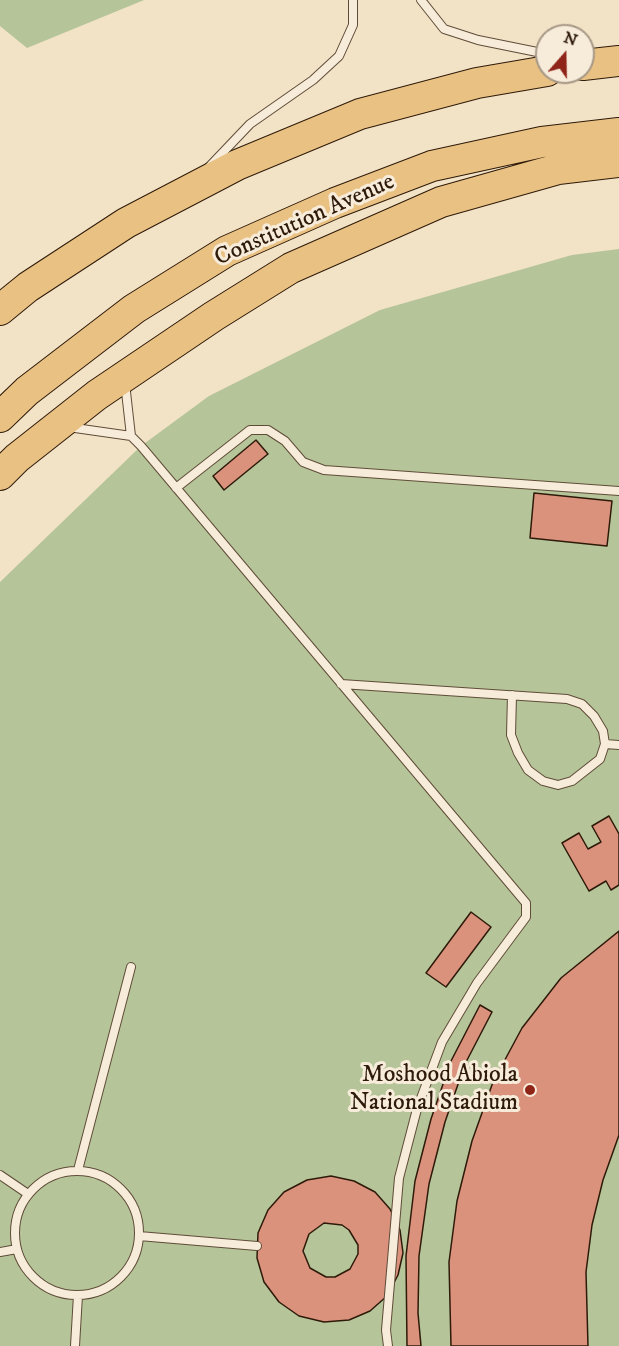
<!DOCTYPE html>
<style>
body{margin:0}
#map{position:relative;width:619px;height:1346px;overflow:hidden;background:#f2e2c6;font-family:"IM FELL DW Pica",serif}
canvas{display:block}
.north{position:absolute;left:535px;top:24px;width:60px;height:60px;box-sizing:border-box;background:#f7ecda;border:2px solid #a79886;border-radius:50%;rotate:20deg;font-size:16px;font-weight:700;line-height:24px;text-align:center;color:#2e1a09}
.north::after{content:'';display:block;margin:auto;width:21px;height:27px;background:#8f2418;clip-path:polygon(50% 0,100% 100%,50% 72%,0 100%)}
</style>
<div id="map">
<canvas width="619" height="1346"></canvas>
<div class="north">N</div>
</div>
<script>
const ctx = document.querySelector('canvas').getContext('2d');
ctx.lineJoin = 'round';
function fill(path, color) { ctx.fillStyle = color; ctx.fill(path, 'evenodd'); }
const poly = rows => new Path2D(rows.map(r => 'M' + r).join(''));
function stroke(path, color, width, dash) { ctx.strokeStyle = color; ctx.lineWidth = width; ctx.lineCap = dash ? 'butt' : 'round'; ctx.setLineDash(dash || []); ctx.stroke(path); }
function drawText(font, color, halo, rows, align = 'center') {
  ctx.font = font + ' "IM FELL DW Pica",serif'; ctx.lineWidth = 6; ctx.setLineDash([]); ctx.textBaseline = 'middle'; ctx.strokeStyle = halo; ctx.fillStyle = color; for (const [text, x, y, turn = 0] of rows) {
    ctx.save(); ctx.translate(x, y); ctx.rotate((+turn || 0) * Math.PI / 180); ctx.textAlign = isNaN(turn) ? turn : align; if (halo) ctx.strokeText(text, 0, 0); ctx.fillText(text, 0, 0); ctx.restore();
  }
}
const green = poly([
 [0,0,144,0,27,48,0,26],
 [619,249,619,1346,0,1346,0,582,141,446,209,396,380,310,572,255]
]);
const building = poly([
 [256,440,268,454,224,490,213,476,256,440],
 [534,493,612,501,607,546,530,538,534,493],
 [609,816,619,834,619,885,611,890,606,881,589,891,562,843,579,833,588,849,601,842,592,826,609,816],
 [471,912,491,927,446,987,426,973,471,912],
 [619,931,619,1135,603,1180,592,1225,586,1272,588,1346,451,1346,449,1262,457,1201,472,1141,493,1082,522,1028,561,978,619,931],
 [480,1005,492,1012,465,1064,445,1122,429,1184,419,1256,418,1313,421,1346,407,1346,406,1256,415,1181,431,1119,451,1061,480,1005],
 [331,1176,354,1181,375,1192,390,1209,400,1230,403,1253,398,1275,387,1296,370,1311,349,1320,324,1322,299,1316,279,1302,264,1282,257,1258,258,1233,268,1210,284,1192,307,1180,331,1176],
 [324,1223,342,1225,349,1230,358,1245,358,1254,350,1269,335,1277,326,1277,310,1268,303,1251,309,1234,324,1223]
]);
const service = poly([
 [421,0,444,29,478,40,547,54],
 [209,167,250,124,313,80,339,56,353,25,353,0],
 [125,383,131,436],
 [68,427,131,436,141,446,526,903,526,917,477,983,442,1042,417,1109,399,1178,386,1330,388,1346],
 [176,488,250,430,268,430,285,441,303,462,324,470,619,491],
 [341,684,567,699,582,704,594,716,603,731,605,744,619,745],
 [512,695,511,735,518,753,528,770,543,781,558,785,572,781,600,759,605,744],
 [78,1170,131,967],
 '15 1233a62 62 0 1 1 124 0a62 62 0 1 1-124 0Z',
 [0,1175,28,1194],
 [139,1236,257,1246],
 [0,1252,17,1249],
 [75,1346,78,1295]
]);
const motorway = poly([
 [583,65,619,61],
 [0,310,28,287,126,223,237,165,360,114,477,83,547,71],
 [0,417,27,391,134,309,227,251,335,203,432,166,542,142,619,133],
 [0,475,17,458,97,395,214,316,291,268,441,202,558,169,619,162]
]);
const markers = [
 [530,1090,6,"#8f2418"]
];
const streetNames = [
 ["Constitution Avenue",305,221,-24]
];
const poiNames = [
 ["Moshood Abiola",518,1076],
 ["National Stadium",518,1104]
];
fill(green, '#b5c499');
fill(building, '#db927d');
stroke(building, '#2e1a09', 1.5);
stroke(service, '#5f4c38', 10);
stroke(motorway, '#2e1a09', 32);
stroke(service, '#f7ecda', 8);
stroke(motorway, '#e9c183', 30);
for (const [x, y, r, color] of markers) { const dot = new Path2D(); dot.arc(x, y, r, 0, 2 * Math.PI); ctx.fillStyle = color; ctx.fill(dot); stroke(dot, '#f7ecda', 2); }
drawText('24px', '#2e1a09', '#f7ecda', streetNames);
drawText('24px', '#2e1a09', '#f7ecda', poiNames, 'right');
</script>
